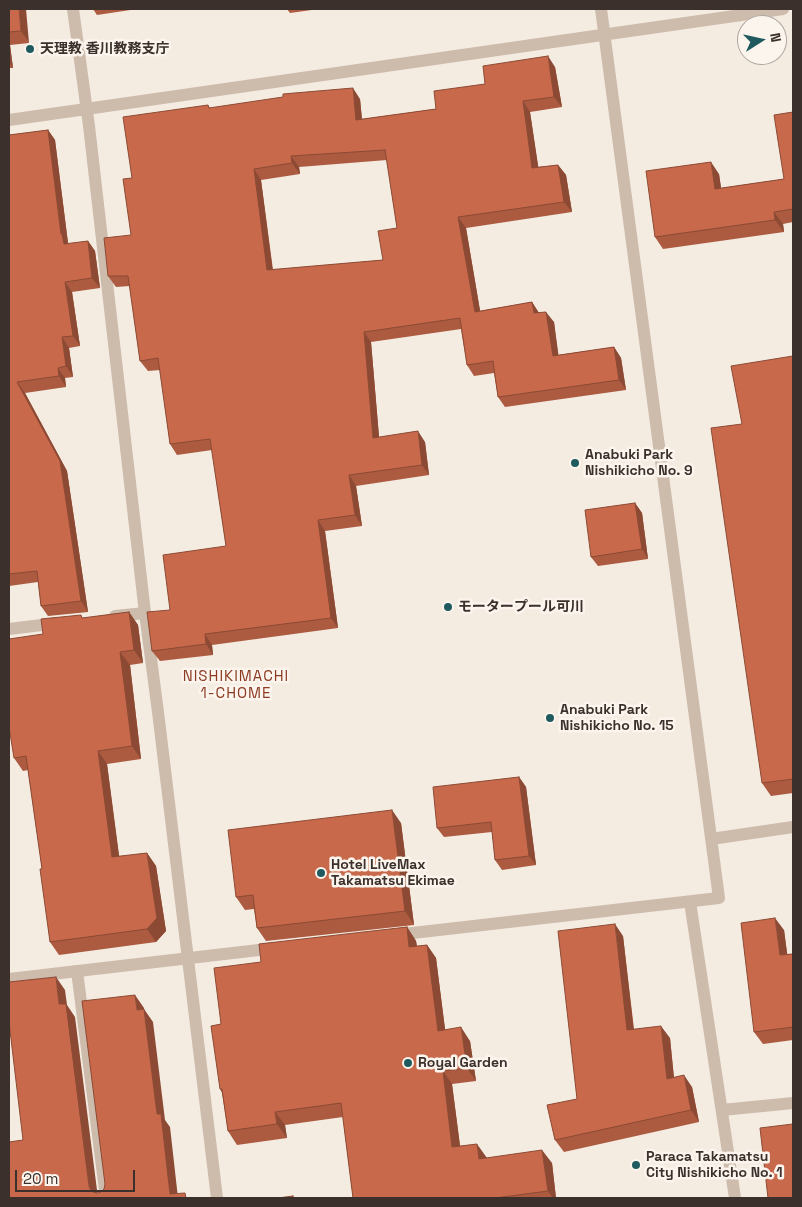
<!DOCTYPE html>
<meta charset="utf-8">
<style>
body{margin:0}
#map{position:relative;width:802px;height:1207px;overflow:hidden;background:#f4ebe1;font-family:"Space Grotesk",sans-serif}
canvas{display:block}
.frame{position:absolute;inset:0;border:10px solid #3b302b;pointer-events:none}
.north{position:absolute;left:737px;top:15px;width:50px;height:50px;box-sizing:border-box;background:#fbf5ee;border:1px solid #aea6a0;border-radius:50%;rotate:80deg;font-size:14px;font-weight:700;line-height:20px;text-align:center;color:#3b302b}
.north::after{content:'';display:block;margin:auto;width:18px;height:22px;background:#1f5a5e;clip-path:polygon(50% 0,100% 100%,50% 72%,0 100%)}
.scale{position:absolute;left:15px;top:1170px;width:120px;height:22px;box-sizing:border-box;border:2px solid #3b302b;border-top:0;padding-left:6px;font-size:15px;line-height:18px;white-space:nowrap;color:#3b302b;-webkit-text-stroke:4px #fbf5ee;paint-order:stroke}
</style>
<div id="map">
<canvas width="802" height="1207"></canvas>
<div class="frame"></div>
<div class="north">N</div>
<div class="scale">20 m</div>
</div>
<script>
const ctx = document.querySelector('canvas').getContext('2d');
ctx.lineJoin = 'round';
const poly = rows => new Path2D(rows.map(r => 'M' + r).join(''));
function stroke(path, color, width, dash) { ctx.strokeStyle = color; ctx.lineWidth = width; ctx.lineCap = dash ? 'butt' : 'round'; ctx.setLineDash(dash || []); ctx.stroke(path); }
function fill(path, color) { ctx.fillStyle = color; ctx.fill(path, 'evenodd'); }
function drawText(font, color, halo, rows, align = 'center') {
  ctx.font = font + ' "Space Grotesk","Noto Sans JP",sans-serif'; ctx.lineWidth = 5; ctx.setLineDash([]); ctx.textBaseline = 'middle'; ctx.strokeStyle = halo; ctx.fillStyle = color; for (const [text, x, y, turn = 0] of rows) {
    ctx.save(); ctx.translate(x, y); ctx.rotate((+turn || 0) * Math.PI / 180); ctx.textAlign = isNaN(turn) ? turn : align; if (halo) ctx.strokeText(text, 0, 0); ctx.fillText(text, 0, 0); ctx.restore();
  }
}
const lane = poly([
 [115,616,145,613],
 [9,629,58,623],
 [77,971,106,1198]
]);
const street = poly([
 [73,9,89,126,145,613,158,712,217,1198],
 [9,120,86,109,783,9],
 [711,839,793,827],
 [690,902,735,1198],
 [395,935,719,898,601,9],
 [9,979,276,948],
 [722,1110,793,1103]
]);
const wall = poly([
 [9,9,29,43,10,45,13,68,9,68],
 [93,9,137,9,97,15],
 [287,9,319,9,290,13],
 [555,67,562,107,530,112,538,167,558,165,566,175,572,212,466,228,480,311,532,302,539,313,554,322,558,355,614,347,621,358,626,390,505,407,498,397,494,373,474,376,467,365,461,329,371,342,379,437,425,442,429,475,356,486,362,526,325,531,338,628,212,645,213,655,160,661,152,651,170,610,226,546,212,450,177,455,170,444,160,370,148,371,140,361,130,286,116,287,108,276,131,235,132,178,208,105,210,108,360,99,362,119,436,109,485,84],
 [387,160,397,228,383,260,273,270,261,180,300,174,299,167],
 [793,112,793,222,783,224,784,232,663,249,655,237,719,174,721,188,784,179],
 [48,130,55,140,68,243,69,244,88,241,95,251,100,288,72,292,80,346,69,348,73,377,65,378,66,387,25,393,67,471,88,612,48,616,41,606,38,582,9,586,9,135],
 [793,356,793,793,771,796,762,783,742,424],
 [635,503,642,513,648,559,598,566,591,557],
 [129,612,138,625,143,663,130,665,141,759,107,764,119,857,147,853,156,866,166,931,156,942,59,955,50,942,42,869,28,770,23,771,14,758,43,634,83,618],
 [519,777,526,787,536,865,502,870,495,860,492,832,444,837,437,828],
 [401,823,414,925,266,941,257,928,254,909,245,910,236,897],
 [407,927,416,941,417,946,427,945,436,958,445,1030,470,1041,476,1081,452,1084,460,1146,487,1158,552,1163,556,1198,353,1198,343,1117,285,1125,287,1138,237,1145,228,1131,222,1093,220,1089,221,1024,261,962],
 [784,930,787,954,793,954,793,1040,763,1044,754,1032],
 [623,936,634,1029,670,1038,674,1077,692,1087,699,1122,564,1152,555,1140,577,1099]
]);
const shadedWall = poly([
 [19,9,26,9,29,43,21,31],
 [9,43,10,45,13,68,9,62],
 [548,56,555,67,562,107,554,97],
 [353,88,360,99,363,131,356,120],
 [523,101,530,112,540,178,532,168],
 [48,130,55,140,68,243,70,245,64,244,61,234],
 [291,156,299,167,300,174,292,163],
 [711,162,719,174,723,201,715,189],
 [558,165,566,175,572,212,564,202],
 [254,169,261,180,274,281,267,270],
 [774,212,783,224,784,232,775,220],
 [458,217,466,228,482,322,475,312],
 [88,241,95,251,100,288,92,278],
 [65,282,72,292,80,346,73,336],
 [532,302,539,313,534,313],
 [546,312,554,322,560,366,553,356],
 [364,332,371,342,380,448,373,438],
 [62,337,69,348,73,377,66,366],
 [614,347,621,358,626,390,619,380],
 [58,368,65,378,66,387,59,376],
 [17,382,25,393,67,471,88,612,81,601],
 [418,431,425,442,429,475,422,465],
 [349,475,356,486,362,526,355,515],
 [635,503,642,513,648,559,642,549],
 [318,520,325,531,338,628,331,618],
 [129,612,138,625,143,663,134,650],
 [205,634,212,645,213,655,206,644],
 [120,652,130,665,141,759,132,746],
 [98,751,107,764,121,870,112,857],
 [519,777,526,787,536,865,529,856],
 [392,810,401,823,414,925,405,911],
 [147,853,156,866,166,931,156,942,147,929],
 [775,918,784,930,789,967,780,955],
 [615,924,623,936,635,1042,627,1030],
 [407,927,416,941,419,960,409,947],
 [427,945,436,958,447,1044,438,1031],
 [56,977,65,990,67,1005,75,1017,98,1198,90,1189,89,1186,59,1004],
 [135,995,144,1008,144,1011,144,1009,153,1022,165,1120,170,1127,178,1198,170,1194,157,1114,137,1010],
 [661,1026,670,1038,675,1090,667,1079],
 [461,1027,470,1041,476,1081,467,1068],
 [443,1071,452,1084,462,1161,452,1147],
 [684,1075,692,1087,699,1122,691,1110],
 [275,1112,285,1125,287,1138,277,1124],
 [477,1144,487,1158,479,1159],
 [542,1150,552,1163,556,1198,553,1198,548,1191]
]);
const building = poly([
 [9,9,19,9,21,31,9,32,9,9],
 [548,56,554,97,523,101,532,168,558,165,564,202,458,217,475,312,532,302,534,313,546,312,553,356,614,347,619,380,498,397,493,361,467,365,460,318,364,332,373,438,418,431,422,465,349,475,355,515,318,520,331,618,205,634,206,644,152,651,147,612,170,610,163,555,226,546,210,439,170,444,158,358,140,361,128,276,108,276,104,238,131,235,123,179,132,178,123,117,208,105,209,108,283,97,283,94,353,88,356,120,436,109,434,91,485,84,483,66,548,56],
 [385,150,397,228,378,231,383,260,267,270,254,169,292,163,291,156,385,150],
 [793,112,793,209,774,212,775,220,655,237,646,171,711,162,715,189,784,179,774,115,793,112],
 [48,130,61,234,62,234,64,244,88,241,92,278,65,282,73,336,62,337,66,366,58,368,59,376,17,382,60,461,81,601,41,606,37,571,9,574,9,135,48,130],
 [793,356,793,779,762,783,711,428,742,424,731,366,793,356],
 [635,503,642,549,591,557,585,510,635,503],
 [129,612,134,650,120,652,132,746,98,751,112,857,147,853,157,918,147,929,50,942,40,869,42,869,26,756,14,758,9,727,9,639,43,634,41,619,81,615,82,618,129,612],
 [519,777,529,856,495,860,491,822,437,828,433,787,519,777],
 [392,810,405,911,257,928,253,895,236,897,228,830,392,810],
 [775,918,780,955,793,954,793,1027,754,1032,741,923,775,918],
 [615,924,627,1030,661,1026,667,1079,684,1075,691,1110,555,1140,547,1105,577,1099,558,931,615,924],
 [407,927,409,947,427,945,438,1031,461,1027,467,1068,443,1071,452,1147,477,1144,479,1159,542,1150,548,1191,495,1198,353,1198,341,1103,275,1112,277,1124,228,1131,222,1089,220,1089,211,1026,221,1024,214,968,261,962,259,944,407,927],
 [56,977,59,1004,66,1004,89,1186,90,1189,93,1192,97,1193,101,1192,104,1189,105,1184,82,1001,135,995,137,1010,144,1009,157,1114,161,1114,170,1194,185,1193,186,1198,9,1198,9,1142,23,1140,9,1022,9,982,56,977],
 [793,1124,793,1198,768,1198,760,1128,793,1124],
 [293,1196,294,1198,278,1198,293,1196]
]);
const markers = [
 [30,49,5,"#1f5a5e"],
 [575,463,5,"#1f5a5e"],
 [448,607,5,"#1f5a5e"],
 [550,718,5,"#1f5a5e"],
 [321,873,5,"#1f5a5e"],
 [408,1063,5,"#1f5a5e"],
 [636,1165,5,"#1f5a5e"]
];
const poiNames = [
 ["天理教 香川教務支庁",40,49],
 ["Anabuki Park",585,455],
 ["Nishikicho No. 9",585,471],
 ["モータープール可川",458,607],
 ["Anabuki Park",560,710],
 ["Nishikicho No. 15",560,726],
 ["Hotel LiveMax",331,865],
 ["Takamatsu Ekimae",331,881],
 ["Royal Garden",418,1063],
 ["Paraca Takamatsu",646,1157],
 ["City Nishikicho No. 1",646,1173]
];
const neighbourhoodNames = [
 ["NISHIKIMACHI",236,677],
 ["1-CHOME",236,694]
];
stroke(lane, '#cdbbac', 12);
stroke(street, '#cdbbac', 12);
fill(wall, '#ac5a40');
fill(shadedWall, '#8c4a34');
fill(building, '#c8694b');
stroke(building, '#8c4a34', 1);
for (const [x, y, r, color] of markers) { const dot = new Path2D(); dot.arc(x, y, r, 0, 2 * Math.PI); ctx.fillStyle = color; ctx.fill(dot); stroke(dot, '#fbf5ee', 2); }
drawText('bold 14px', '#3b302b', '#fbf5ee', poiNames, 'left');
ctx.letterSpacing = '1px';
drawText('15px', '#8c3b22', '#fbf5ee', neighbourhoodNames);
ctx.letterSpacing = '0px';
</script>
